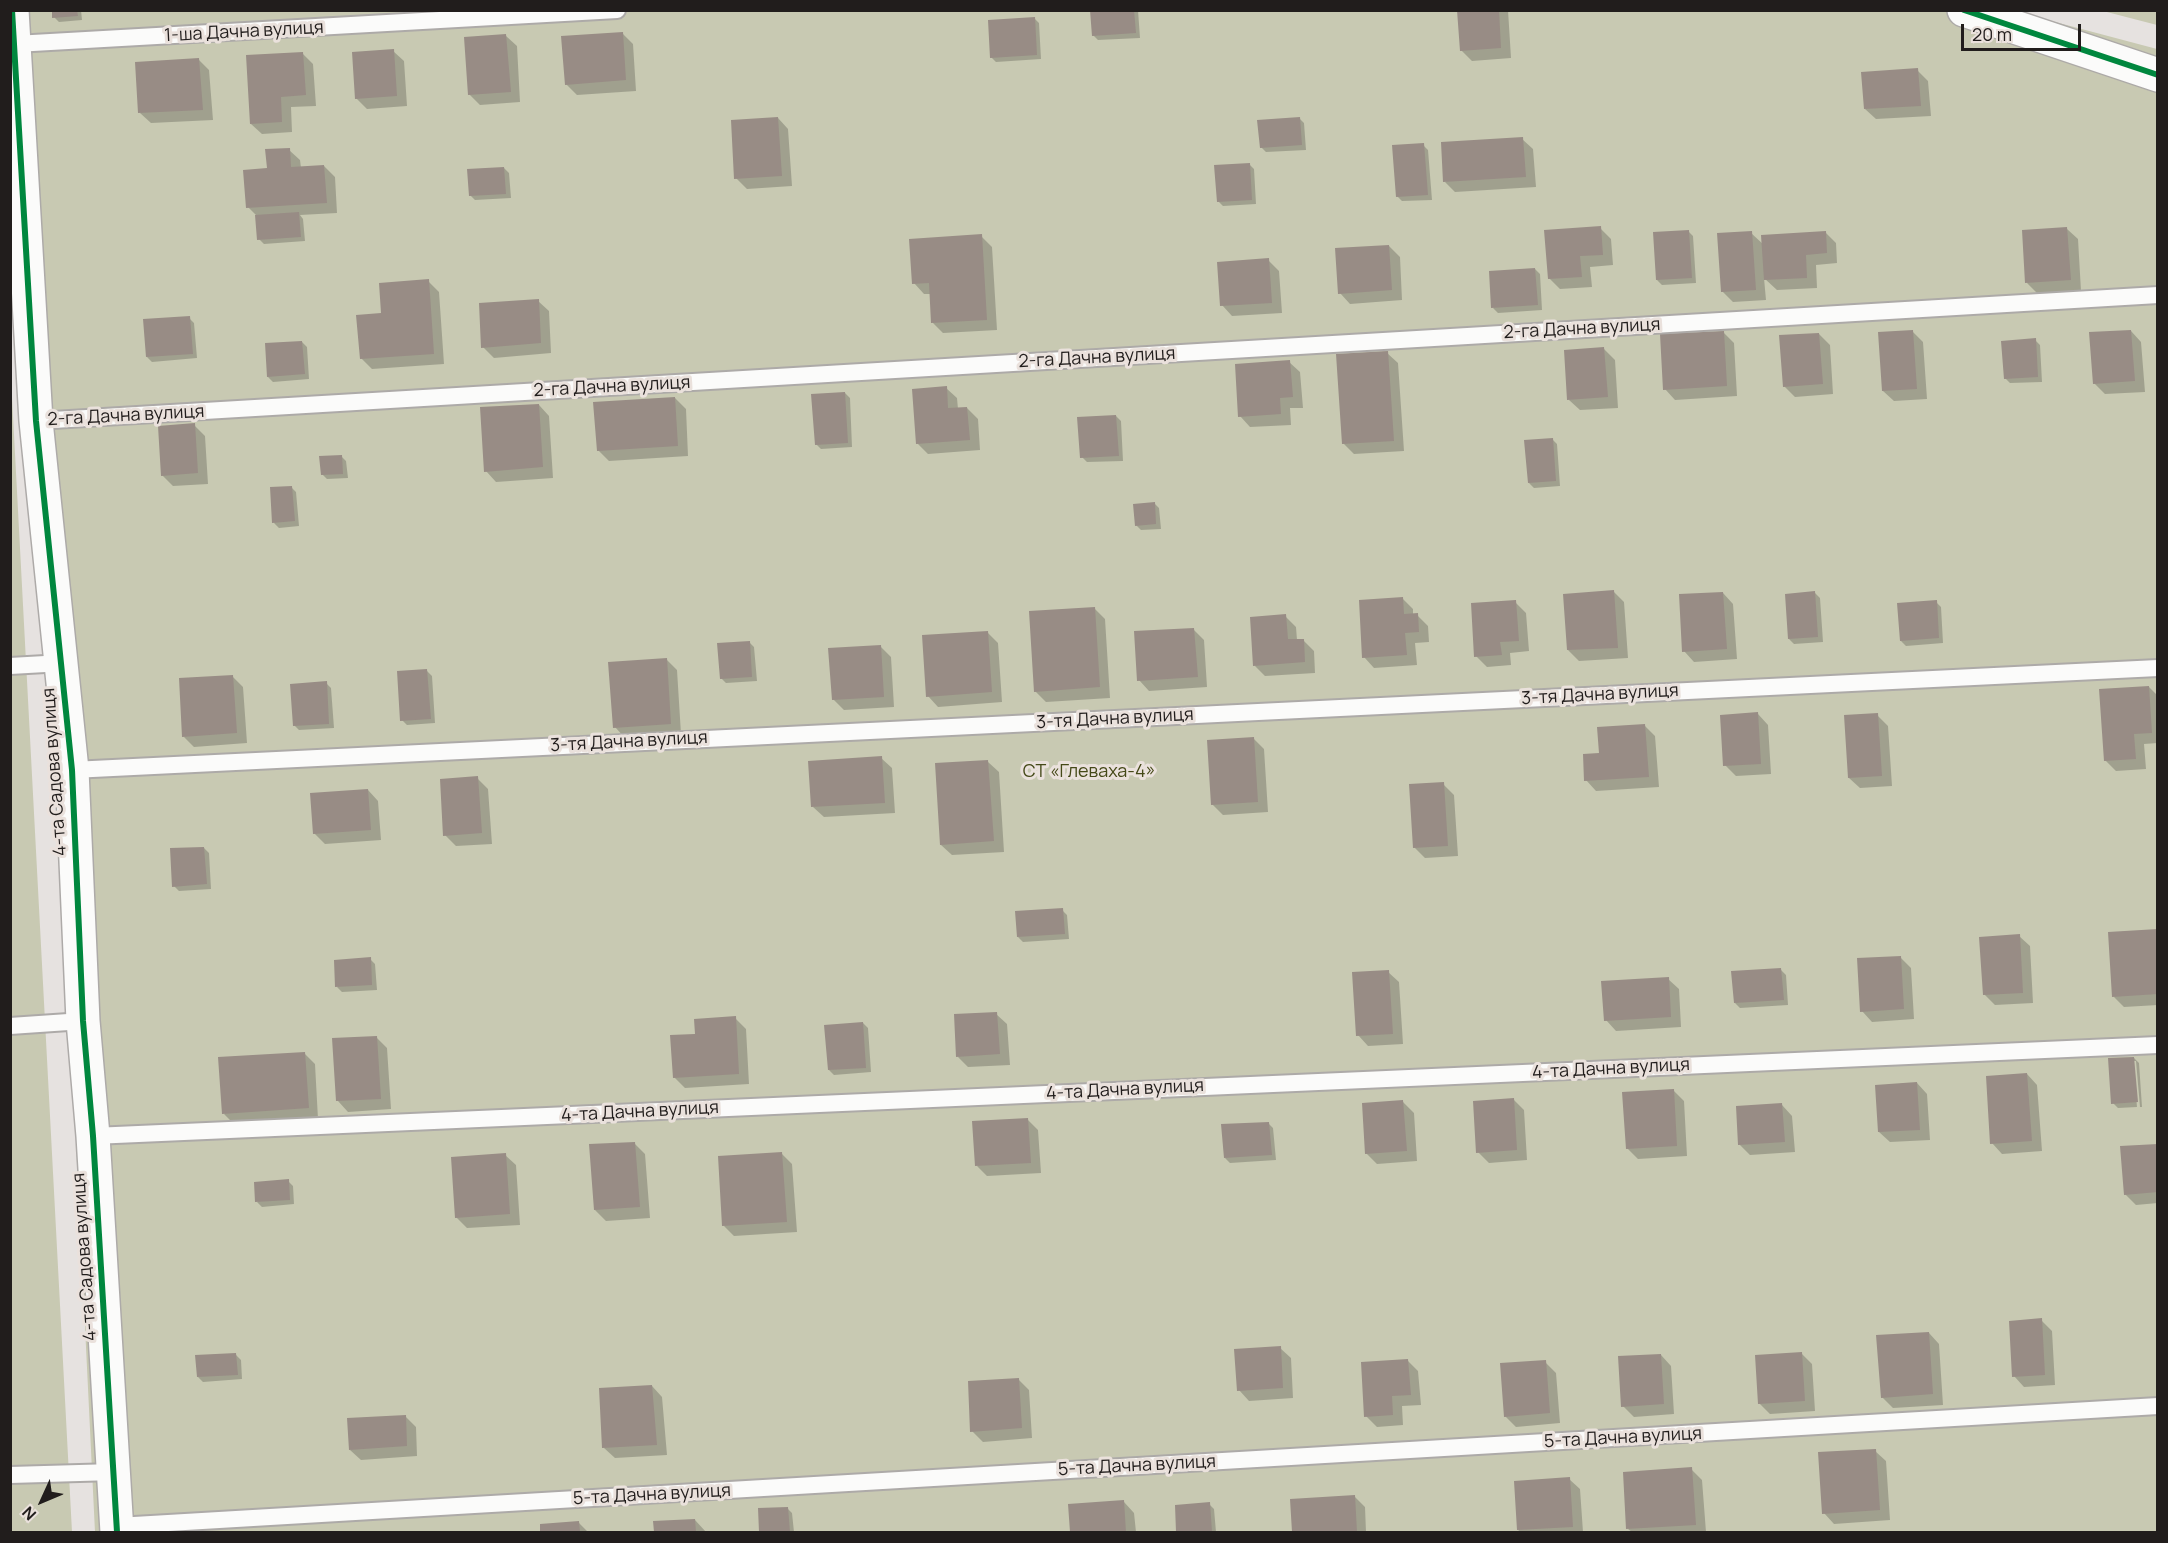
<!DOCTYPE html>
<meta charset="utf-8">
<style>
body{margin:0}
#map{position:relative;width:2168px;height:1543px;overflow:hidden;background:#e6e2e0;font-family:Manrope,sans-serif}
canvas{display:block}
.frame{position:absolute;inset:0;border:12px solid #211d1c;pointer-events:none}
.north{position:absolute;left:12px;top:1471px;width:60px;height:60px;-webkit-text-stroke:4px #eae1dc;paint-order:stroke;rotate:226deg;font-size:16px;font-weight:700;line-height:24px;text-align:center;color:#211d1c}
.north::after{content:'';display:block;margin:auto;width:21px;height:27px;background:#211d1c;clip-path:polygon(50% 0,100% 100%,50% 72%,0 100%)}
.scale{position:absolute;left:1961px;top:24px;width:120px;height:27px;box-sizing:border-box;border:3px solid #211d1c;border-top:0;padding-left:8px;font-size:18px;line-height:21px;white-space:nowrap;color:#211d1c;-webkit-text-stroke:4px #eae1dc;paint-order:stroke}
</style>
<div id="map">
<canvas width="2168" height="1543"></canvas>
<div class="frame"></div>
<div class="north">N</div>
<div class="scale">20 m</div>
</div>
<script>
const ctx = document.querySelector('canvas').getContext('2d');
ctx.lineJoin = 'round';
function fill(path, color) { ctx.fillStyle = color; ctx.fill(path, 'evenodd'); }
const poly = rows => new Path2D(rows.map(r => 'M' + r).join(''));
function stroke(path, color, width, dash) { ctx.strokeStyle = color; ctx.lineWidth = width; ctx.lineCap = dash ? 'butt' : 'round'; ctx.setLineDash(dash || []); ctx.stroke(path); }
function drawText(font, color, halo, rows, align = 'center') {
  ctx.font = font + ' Manrope,sans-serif'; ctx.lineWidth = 6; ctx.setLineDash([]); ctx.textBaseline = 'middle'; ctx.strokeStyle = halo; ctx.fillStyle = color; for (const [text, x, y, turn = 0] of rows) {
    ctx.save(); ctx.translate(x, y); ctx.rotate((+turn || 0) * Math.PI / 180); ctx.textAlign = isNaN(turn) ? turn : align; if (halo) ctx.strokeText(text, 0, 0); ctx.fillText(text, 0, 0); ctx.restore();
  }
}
const green = poly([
 [2010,10,2157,49,2157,1532,95,1532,21,11],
 [2103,11,2157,11,2157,25],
 [11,378,72,1532,11,1532]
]);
const shadow = poly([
 [53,10,81,10,82,20,59,22,54,17],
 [1092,10,1138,10,1140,38,1098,40,1093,35],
 [1459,10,1508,10,1511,58,1472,61,1461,50],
 [1034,18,1039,23,1041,59,996,62,991,57],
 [623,34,633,44,636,91,577,95,566,84],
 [506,36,517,46,520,102,480,105,469,94],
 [393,51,404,61,407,106,367,109,356,98],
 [302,53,313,64,316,106,291,107,292,132,262,134,251,124],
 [199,60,209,70,213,120,151,123,140,113],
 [1917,70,1928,81,1931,116,1876,119,1865,109],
 [778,118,788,129,792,186,747,189,736,178],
 [1299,118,1304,123,1306,150,1266,152,1261,147],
 [1522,139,1533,149,1536,187,1455,192,1445,182],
 [1423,145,1428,150,1432,200,1402,201,1397,196],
 [289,150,300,160,301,168,324,166,335,177,337,213,300,215,303,219,305,241,264,244,259,239,257,216,248,207,268,170],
 [1249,164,1254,169,1256,204,1223,206,1218,201],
 [504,168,509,173,511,198,475,200,470,195],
 [1600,228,1611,239,1613,265,1590,267,1592,287,1560,289,1549,278],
 [2067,229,2078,239,2081,291,2037,293,2027,283],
 [1688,231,1693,236,1696,283,1662,285,1657,280],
 [1825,232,1836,243,1837,263,1816,265,1817,288,1777,290,1764,278,1766,300,1733,302,1722,291,1751,233,1764,245],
 [981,236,992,247,997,330,943,333,933,323,931,294,924,294,914,283],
 [1389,246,1400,257,1402,300,1350,304,1340,293],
 [1268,260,1279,271,1282,313,1232,316,1222,305],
 [1535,269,1540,274,1542,310,1498,313,1493,308],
 [428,281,439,292,444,364,372,369,361,358],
 [538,301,549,311,551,353,494,358,483,347],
 [189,318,194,323,197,358,152,362,147,357],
 [1912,331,1923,342,1927,399,1894,401,1883,391],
 [2131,331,2141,342,2145,392,2105,394,2094,383],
 [1723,332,1734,343,1737,396,1675,400,1665,389],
 [1819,334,1830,345,1833,394,1795,397,1784,386],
 [2035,340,2040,345,2042,382,2010,383,2005,378],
 [302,342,307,347,309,379,273,382,268,377],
 [1604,349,1615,360,1618,408,1580,410,1569,400],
 [1387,353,1398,363,1404,451,1354,454,1343,443],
 [1289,362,1300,372,1303,408,1290,408,1291,425,1250,427,1240,416],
 [946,388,957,398,958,409,967,408,978,419,980,450,928,454,917,443],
 [845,393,850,398,852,447,821,449,816,444],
 [675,398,686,409,688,456,609,461,598,450],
 [539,405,549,416,553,478,496,482,486,471],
 [1116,416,1121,421,1123,461,1087,462,1082,457],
 [194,425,205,436,208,484,173,486,162,475],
 [1552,439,1557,444,1560,486,1534,488,1529,483],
 [341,456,346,461,348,478,327,479,322,474],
 [291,487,296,492,299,526,279,528,274,523],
 [1154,503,1159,508,1161,529,1141,530,1136,525],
 [1613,591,1624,602,1628,658,1579,661,1568,650],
 [1723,593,1733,604,1737,659,1694,662,1684,651],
 [1815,593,1820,598,1823,642,1794,644,1789,639],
 [1402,598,1413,609,1413,615,1417,615,1428,626,1429,642,1415,643,1417,665,1374,668,1364,657],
 [1515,602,1526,613,1529,651,1510,653,1511,665,1487,667,1476,656],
 [1936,602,1941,607,1943,643,1906,646,1901,641],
 [1094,608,1105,619,1110,698,1046,702,1035,691],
 [1285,616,1296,627,1297,640,1303,640,1314,651,1315,673,1265,676,1255,666],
 [1193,629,1204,640,1207,687,1149,691,1139,680],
 [987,632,998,643,1002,702,938,707,928,696],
 [749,642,754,647,757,681,726,683,721,678],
 [880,646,891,657,894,707,844,710,833,699],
 [666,659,677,670,681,734,625,738,615,727],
 [427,671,432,676,435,723,407,725,402,720],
 [232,676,243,687,247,743,194,747,184,737],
 [326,683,331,688,334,728,299,730,294,725],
 [2149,687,2158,696,2158,743,2144,744,2146,769,2116,771,2105,760],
 [1758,714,1768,725,1771,774,1736,776,1725,765],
 [1877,715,1888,726,1892,786,1860,788,1849,778],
 [1645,726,1655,736,1659,787,1596,791,1586,780,1600,754],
 [1253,738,1264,749,1268,812,1223,815,1212,804],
 [881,758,892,768,895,813,824,817,813,807],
 [988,762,999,772,1004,852,952,855,941,845],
 [477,778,488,789,492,844,456,846,445,835],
 [1443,784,1454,795,1458,856,1425,858,1414,847],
 [368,790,378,801,381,840,325,844,314,833],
 [204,848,209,853,211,889,179,891,174,886],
 [1062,910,1067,915,1069,939,1023,942,1018,937],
 [2158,930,2158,1005,2124,1007,2114,997],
 [2019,936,2030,946,2033,1003,1995,1005,1984,994],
 [1900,957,1911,968,1914,1019,1872,1022,1862,1011],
 [370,959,375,964,377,990,342,992,337,987],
 [1781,970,1786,975,1788,1005,1740,1008,1735,1003],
 [1388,972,1399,982,1403,1044,1368,1046,1358,1035],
 [1668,979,1679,989,1681,1027,1616,1031,1606,1020],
 [996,1014,1007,1024,1010,1065,968,1067,958,1057],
 [735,1018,746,1029,749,1084,685,1088,674,1077,697,1035],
 [863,1023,868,1028,871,1072,834,1075,829,1070],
 [376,1037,387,1048,391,1109,348,1112,338,1101],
 [304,1053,315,1064,318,1119,234,1124,224,1114],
 [2134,1058,2139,1063,2142,1107,2140,1107,2136,1061,2133,1061,2137,1107,2118,1108,2113,1103],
 [2027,1074,2037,1085,2042,1151,2002,1154,1992,1143],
 [1917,1083,1927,1094,1930,1140,1890,1142,1879,1132],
 [1673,1090,1684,1101,1687,1156,1638,1159,1627,1148],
 [1514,1100,1524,1110,1527,1160,1489,1163,1478,1152],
 [1403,1102,1414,1113,1417,1161,1377,1164,1366,1153],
 [1782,1105,1792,1116,1795,1152,1750,1155,1739,1144],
 [1027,1119,1038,1130,1041,1173,987,1176,977,1166],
 [1268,1123,1273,1128,1276,1160,1230,1163,1225,1158],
 [634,1143,645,1154,650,1218,606,1221,595,1210],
 [2158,1145,2158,1203,2136,1205,2125,1194],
 [782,1154,792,1164,797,1232,734,1236,724,1226],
 [505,1155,516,1165,520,1225,467,1228,456,1217],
 [288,1181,293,1186,294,1204,262,1207,257,1202],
 [2041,1320,2052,1331,2055,1385,2024,1387,2014,1376],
 [1929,1333,1939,1344,1943,1405,1893,1408,1882,1397],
 [1280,1348,1291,1358,1293,1398,1249,1401,1239,1390],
 [1801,1353,1812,1364,1815,1411,1770,1414,1759,1403],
 [236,1355,241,1360,242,1379,203,1382,198,1377],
 [1661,1355,1671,1366,1674,1414,1634,1417,1623,1406],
 [1408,1361,1418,1371,1421,1405,1402,1406,1403,1425,1377,1427,1366,1416],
 [1545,1362,1556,1373,1560,1423,1516,1427,1505,1416],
 [1018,1379,1029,1390,1032,1438,983,1442,972,1431],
 [652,1386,662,1397,667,1455,615,1458,604,1448],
 [405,1416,416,1427,417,1456,361,1460,350,1450],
 [1875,1451,1886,1461,1890,1520,1834,1524,1824,1513],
 [1691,1469,1702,1480,1706,1532,1632,1532,1628,1529],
 [1569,1479,1580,1489,1583,1532,1521,1532,1518,1530],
 [1354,1496,1365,1507,1366,1532,1294,1532,1292,1500],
 [1124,1502,1134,1513,1136,1532,1071,1532,1070,1505],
 [1209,1504,1214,1509,1216,1532,1178,1532,1176,1506],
 [787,1508,792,1513,794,1532,761,1532,759,1510],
 [695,1520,706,1532,655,1532,655,1523],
 [579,1523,588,1532,542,1532,541,1525]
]);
const building = poly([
 [52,10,77,10,78,16,52,18],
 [1090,10,1134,10,1136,33,1092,36],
 [1457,10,1499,10,1501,48,1460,51],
 [1035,17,1037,55,990,58,988,20],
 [623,32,626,80,565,85,561,36],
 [506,34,511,92,468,95,464,37],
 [394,49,397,96,355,99,352,52],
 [303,52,306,95,281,97,282,122,250,124,246,55],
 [199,58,203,110,138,113,135,62],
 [1918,68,1921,106,1864,109,1861,72],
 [778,117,782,176,734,179,731,120],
 [1300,117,1302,145,1260,148,1257,120],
 [1523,137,1526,177,1443,182,1441,142],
 [1424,143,1428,195,1396,197,1392,145],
 [290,148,291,167,324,165,327,203,246,208,243,170,267,168,265,149],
 [1250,163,1252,200,1217,202,1214,165],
 [504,167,506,194,469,196,467,169],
 [299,212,301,237,257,240,255,215],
 [1601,226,1603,255,1580,256,1582,277,1548,279,1544,230],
 [2067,227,2071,280,2025,283,2022,230],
 [1689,230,1692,278,1656,280,1653,232],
 [1752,231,1756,290,1721,292,1717,233],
 [1826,231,1827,253,1806,255,1807,278,1764,280,1761,235],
 [982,234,987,320,931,323,929,283,912,284,909,239],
 [1389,245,1392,290,1338,294,1335,248],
 [1269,258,1272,303,1220,306,1217,262],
 [1535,268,1538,305,1491,308,1489,271],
 [429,279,434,354,360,359,356,315,381,313,379,283],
 [539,299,541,343,481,348,479,303],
 [190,316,193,354,146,357,143,319],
 [1913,330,1917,389,1882,391,1878,332],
 [2131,330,2135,381,2093,384,2089,332],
 [1724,331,1727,386,1663,390,1660,334],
 [1819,333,1823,384,1783,387,1779,335],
 [2036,338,2038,377,2004,379,2001,341],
 [302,341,305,374,267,377,265,343],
 [1604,347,1608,397,1567,400,1564,350],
 [1388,351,1394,441,1342,444,1336,354],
 [1290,360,1293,397,1280,398,1281,414,1238,417,1235,364],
 [947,386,948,408,967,407,970,440,916,444,912,389],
 [845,392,848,443,815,445,811,394],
 [675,397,678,446,597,451,593,402],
 [539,404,543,467,484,472,480,407],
 [1116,415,1119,456,1080,458,1077,417],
 [195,423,198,473,161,476,158,426],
 [1553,438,1556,481,1528,483,1524,440],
 [342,455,343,474,321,475,319,456],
 [292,486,295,521,272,523,270,487],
 [1155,502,1156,524,1135,526,1133,504],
 [1614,590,1618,648,1567,650,1563,594],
 [1815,591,1818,637,1788,639,1785,594],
 [1723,592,1727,649,1682,652,1679,594],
 [1403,597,1404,614,1418,613,1419,632,1405,633,1407,655,1362,658,1359,600],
 [1516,600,1519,641,1500,642,1502,655,1474,657,1471,603],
 [1937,600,1939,638,1900,641,1897,603],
 [1095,607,1100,687,1034,692,1029,611],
 [1286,614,1288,639,1304,639,1305,662,1253,666,1250,617],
 [1194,628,1198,677,1137,681,1134,631],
 [988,631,992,692,926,697,922,635],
 [750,641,752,677,720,679,717,643],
 [881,645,884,697,832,700,828,648],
 [667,658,671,724,613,728,608,662],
 [427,669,431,719,400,721,397,671],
 [233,675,237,733,182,737,179,678],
 [327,681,329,724,293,726,290,684],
 [2149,686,2152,733,2134,734,2136,759,2104,761,2099,689],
 [1758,712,1761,764,1723,766,1720,715],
 [1878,713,1882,776,1848,778,1844,715],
 [1645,724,1649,777,1584,781,1583,754,1599,753,1597,727],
 [1254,737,1258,802,1211,805,1207,740],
 [882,756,885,803,811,807,808,761],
 [988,760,994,841,940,845,935,763],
 [478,776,482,833,443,836,440,779],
 [1444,782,1448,846,1413,848,1409,784],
 [368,789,371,830,313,834,310,793],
 [204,847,207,884,172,887,170,848],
 [1063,908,1065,934,1017,937,1015,911],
 [2158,929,2158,994,2112,997,2108,932],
 [2020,934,2023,993,1983,995,1979,937],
 [1901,956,1904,1009,1860,1012,1857,958],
 [371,957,372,985,335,987,334,960],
 [1781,968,1784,1000,1734,1003,1731,971],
 [1389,970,1393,1034,1356,1036,1352,972],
 [1669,977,1671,1017,1604,1021,1601,981],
 [997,1012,1000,1054,956,1057,954,1014],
 [736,1016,739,1074,673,1078,670,1035,695,1034,694,1019],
 [863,1022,866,1068,828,1070,824,1025],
 [377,1036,381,1099,336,1101,332,1038],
 [305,1052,309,1108,222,1114,218,1057],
 [2134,1057,2138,1102,2111,1104,2108,1058],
 [2027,1073,2032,1141,1990,1144,1986,1076],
 [1917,1082,1920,1130,1878,1132,1875,1085],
 [1674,1089,1677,1146,1626,1149,1622,1092],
 [1514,1098,1517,1150,1476,1153,1473,1101],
 [1403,1100,1407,1151,1365,1154,1362,1103],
 [1782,1103,1785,1142,1738,1145,1736,1106],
 [1028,1118,1031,1163,975,1166,972,1121],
 [1269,1122,1272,1155,1224,1158,1221,1124],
 [635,1142,640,1207,594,1210,589,1144],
 [2158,1144,2158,1192,2124,1195,2120,1146],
 [782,1152,787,1222,722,1226,718,1156],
 [506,1153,510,1214,455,1218,451,1157],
 [289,1179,290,1200,255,1202,254,1182],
 [2042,1318,2045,1375,2012,1377,2009,1321],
 [1929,1332,1933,1394,1881,1398,1876,1335],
 [1281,1346,1283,1388,1237,1391,1234,1349],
 [1802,1352,1805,1401,1758,1404,1755,1355],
 [236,1353,238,1375,197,1377,195,1355],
 [1661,1354,1664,1404,1621,1407,1618,1356],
 [1408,1359,1411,1395,1392,1396,1393,1415,1364,1417,1361,1362],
 [1546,1360,1550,1413,1504,1417,1500,1363],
 [1019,1378,1022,1428,970,1432,968,1381],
 [652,1385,657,1445,602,1448,599,1388],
 [406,1415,407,1446,349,1450,347,1418],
 [1876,1449,1880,1510,1822,1514,1818,1452],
 [1692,1467,1696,1525,1626,1529,1623,1472],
 [1570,1477,1573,1527,1517,1530,1514,1481],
 [1355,1495,1357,1532,1292,1532,1290,1499],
 [1124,1500,1126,1532,1070,1532,1068,1504],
 [1210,1502,1212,1532,1176,1532,1175,1505],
 [788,1507,790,1532,759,1532,758,1508],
 [695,1519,696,1532,654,1532,653,1521],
 [579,1521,580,1532,540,1532,540,1524]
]);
const service = poly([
 [15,44,617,10],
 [36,421,2158,295],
 [10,666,63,663],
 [72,770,2158,668],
 [10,1026,83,1021],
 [93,1136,2158,1045],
 [10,1475,114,1472],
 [117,1526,2158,1406]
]);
const minor = poly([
 [12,10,36,421,72,770,83,1021,93,1136,117,1532],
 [1964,10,2158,75]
]);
const cycleway = poly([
 [12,10,36,421,72,770,83,1021,93,1136,117,1532],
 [1964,10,2158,75]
]);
const streetNames = [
 ["1-ша Дачна вулиця",244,32,-3],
 ["2-га Дачна вулиця",1582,329,-3],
 ["2-га Дачна вулиця",1097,358,-3],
 ["2-га Дачна вулиця",612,387,-3],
 ["2-га Дачна вулиця",126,416,-3],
 ["3-тя Дачна вулиця",1600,695,-3],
 ["3-тя Дачна вулиця",1115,719,-3],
 ["3-тя Дачна вулиця",629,742,-3],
 ["4-та Садова вулиця",55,772,-94],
 ["4-та Дачна вулиця",1611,1069,-3],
 ["4-та Дачна вулиця",1125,1090,-3],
 ["4-та Дачна вулиця",640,1112,-3],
 ["4-та Садова вулиця",85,1257,-94],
 ["5-та Дачна вулиця",1623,1438,-3],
 ["5-та Дачна вулиця",1137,1466,-3],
 ["5-та Дачна вулиця",652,1495,-3]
];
const parkNames = [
 ["СТ «Глеваха-4»",1089,772]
];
fill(green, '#c8c9b2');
fill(shadow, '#0003');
fill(building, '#988c85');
stroke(service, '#adaaa8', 20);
stroke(minor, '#adaaa8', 36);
stroke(service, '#fbfbfa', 16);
stroke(minor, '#fbfbfa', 33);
stroke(cycleway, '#00873e', 6);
drawText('18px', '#211d1c', '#eae1dc', streetNames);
drawText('18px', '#454918', '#eae1dc', parkNames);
</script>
